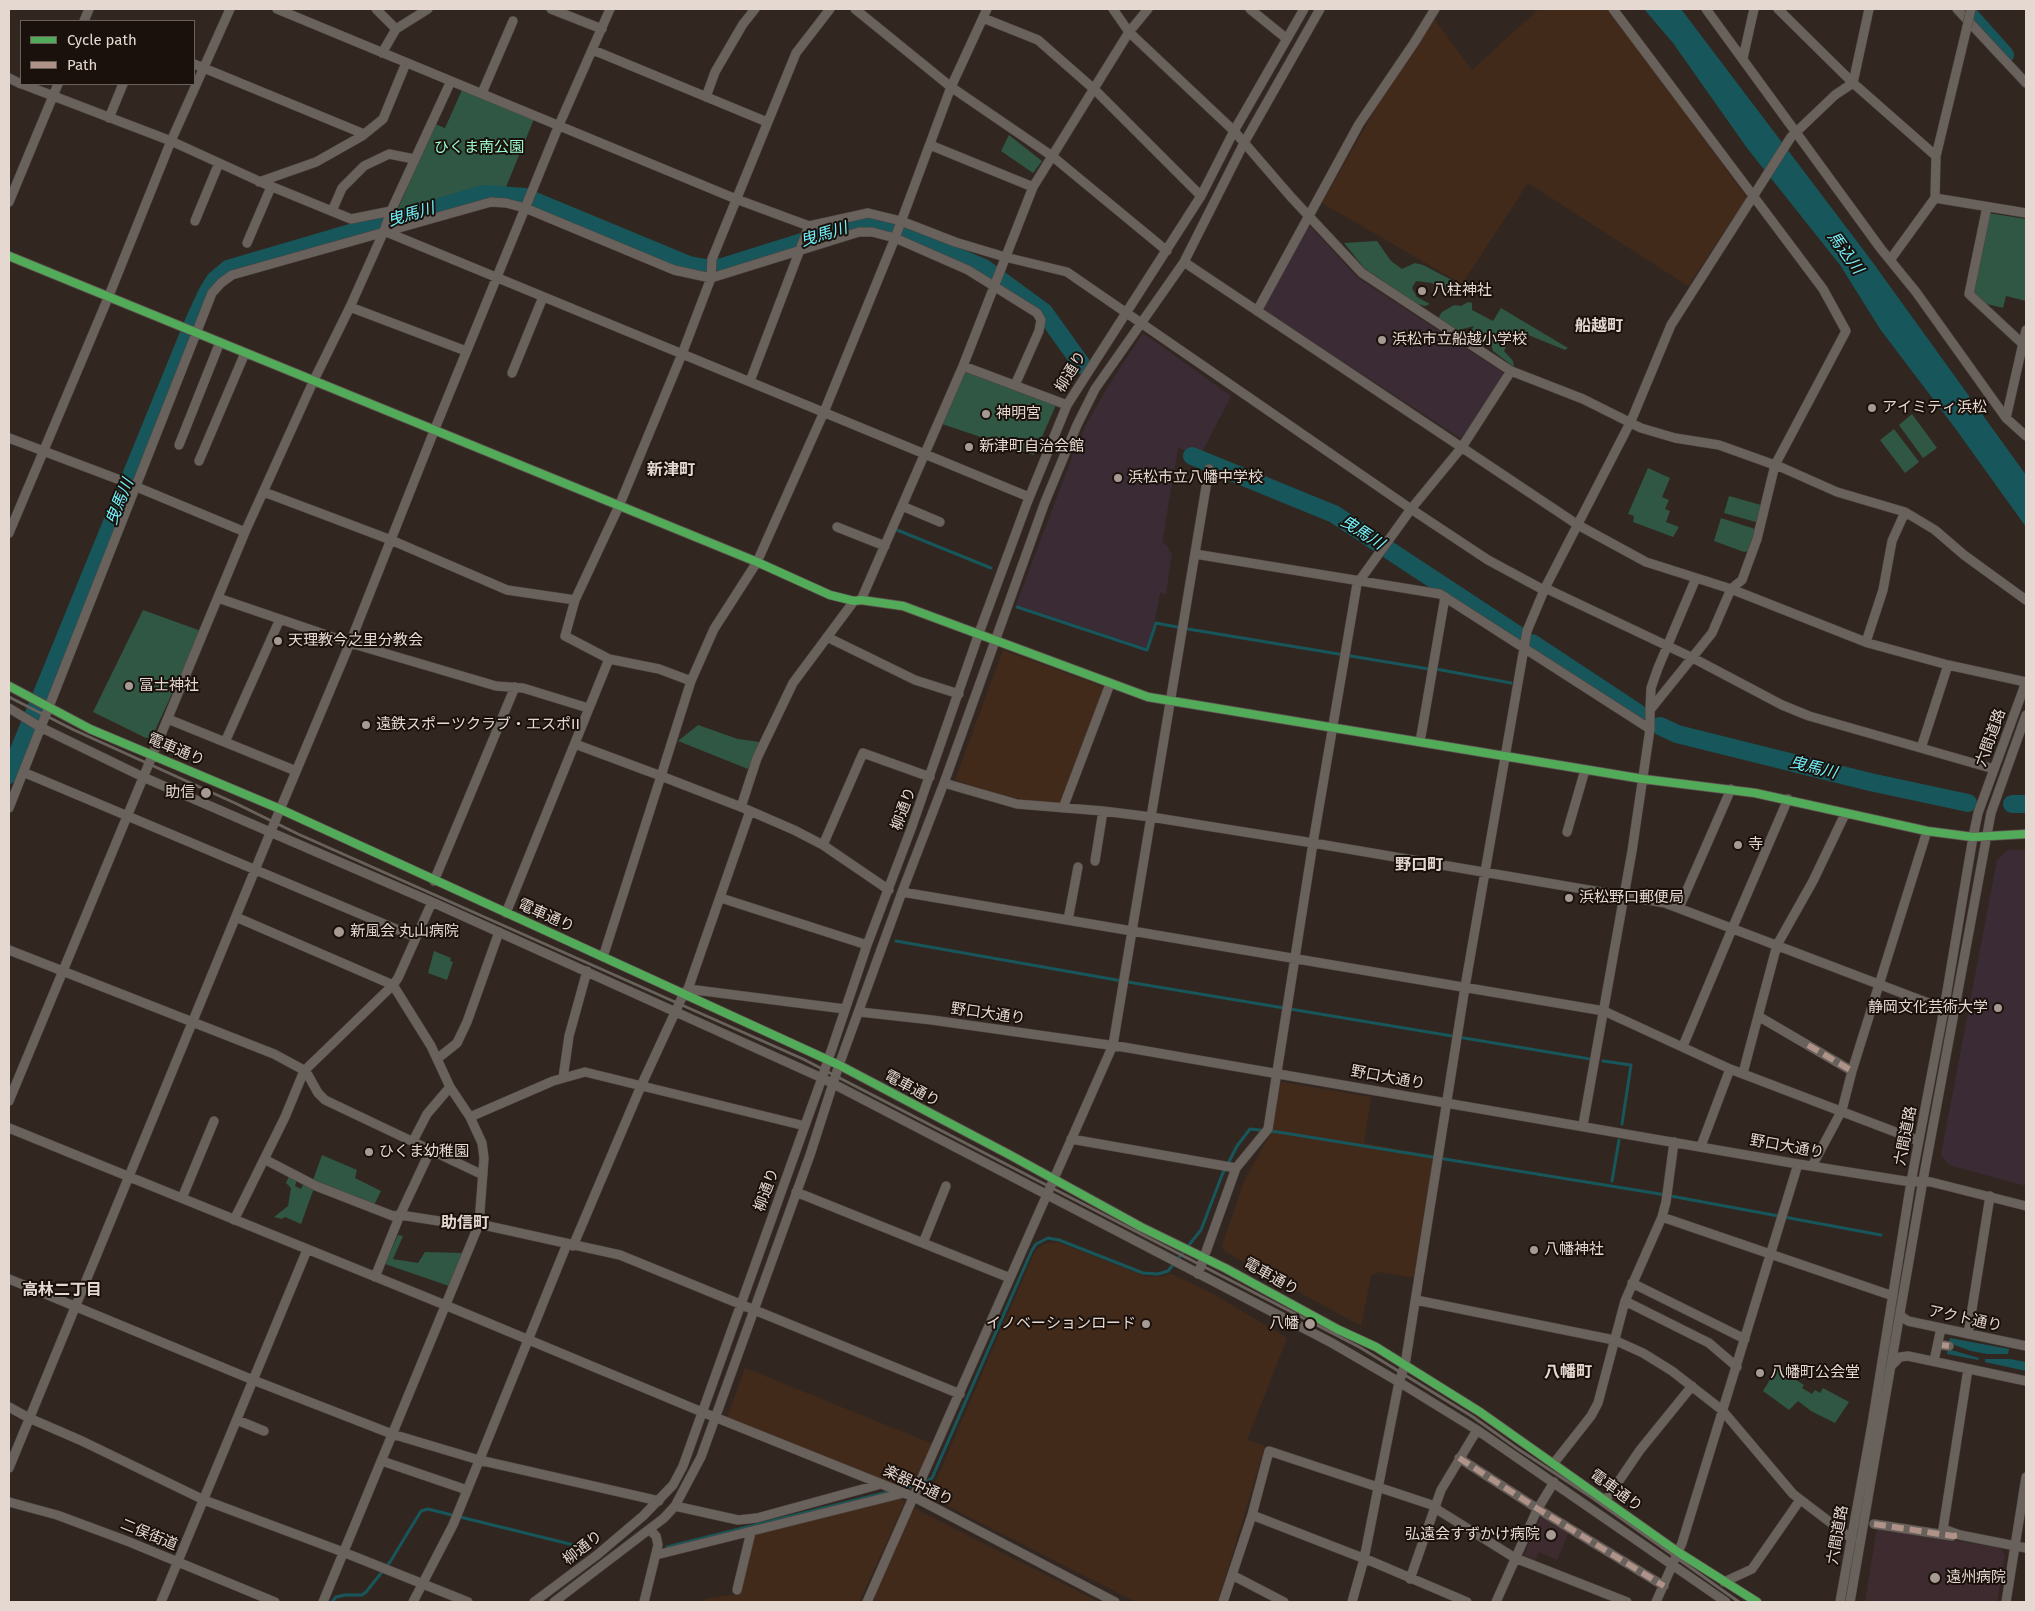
<!DOCTYPE html>
<meta charset="utf-8">
<style>
body{margin:0}
#map{position:relative;width:2035px;height:1611px;overflow:hidden;background:#322720;font-family:"Fira Sans",sans-serif}
canvas{display:block}
.frame{position:absolute;inset:0;border:10px solid #e5d8d0;pointer-events:none}
.legend{position:absolute;left:20px;top:20px;width:175px;height:65px;box-sizing:border-box;background:#1a110c;border:1px solid #6b615a;margin:0;padding:6px 9px;list-style:none;font-size:15px;color:#e5d8d0}
.legend li{display:flex;align-items:center;gap:10px;height:25px}
.legend b{width:25px;border:1px solid #6b615a}
</style>
<div id="map">
<canvas width="2035" height="1611"></canvas>
<div class="frame"></div>
<ul class="legend">
<li><b style="height:6px;background:#51ab58"></b>Cycle path</li>
<li><b style="height:6px;background:#af9288"></b>Path</li>
</ul>
</div>
<script>
const ctx = document.querySelector('canvas').getContext('2d');
ctx.lineJoin = 'round';
function fill(path, color) { ctx.fillStyle = color; ctx.fill(path, 'evenodd'); }
const poly = rows => new Path2D(rows.map(r => 'M' + r).join(''));
function stroke(path, color, width, dash) { ctx.strokeStyle = color; ctx.lineWidth = width; ctx.lineCap = dash ? 'butt' : 'round'; ctx.setLineDash(dash || []); ctx.stroke(path); }
function drawText(font, color, halo, rows, align = 'center') {
  ctx.font = font + ' "Fira Sans","Noto Sans JP",sans-serif'; ctx.lineWidth = 4; ctx.setLineDash([]); ctx.textBaseline = 'middle'; ctx.strokeStyle = halo; ctx.fillStyle = color; for (const [text, x, y, turn = 0] of rows) {
    ctx.save(); ctx.translate(x, y); ctx.rotate((+turn || 0) * Math.PI / 180); ctx.textAlign = isNaN(turn) ? turn : align; if (halo) ctx.strokeText(text, 0, 0); ctx.fillText(text, 0, 0); ctx.restore();
  }
}
const built = poly([
 [1539,9,1610,9,1747,198,1688,286,1528,183,1462,284,1322,203,1392,80,1434,19,1472,70],
 [1003,650,1104,687,1060,805,1004,796,955,780],
 [1281,1082,1371,1097,1364,1143,1435,1156,1416,1278,1378,1272,1371,1276,1361,1326,1226,1252,1222,1246,1244,1181,1271,1133],
 [1057,1242,1145,1276,1160,1277,1172,1274,1215,1295,1287,1338,1247,1440,1265,1446,1218,1602,1136,1602,924,1494,923,1487,935,1483,1035,1251,1044,1244],
 [745,1368,933,1444,918,1480,894,1485,727,1418],
 [900,1499,905,1502,859,1602,699,1602,708,1598,737,1594,753,1535],
 [914,1508,1099,1602,872,1602]
]);
const education = poly([
 [1309,225,1358,278,1502,372,1503,377,1465,435,1460,438,1261,308,1307,226],
 [1143,333,1231,396,1200,456,1178,448,1162,543,1167,545,1170,553,1172,553,1166,594,1160,593,1155,620,1147,648,1016,605,1074,452,1087,423,1109,385],
 [2008,850,2026,850,2026,1186,1949,1165,1941,1155,1997,860]
]);
const medical = poly([
 [1541,1516,1554,1522,1553,1525,1569,1532,1557,1560,1539,1552,1535,1560,1524,1555],
 [1877,1527,2000,1548,2005,1555,1997,1602,1865,1602]
]);
const green = poly([
 [462,90,534,119,506,187,492,186,394,218,435,124,445,128],
 [1009,135,1042,161,1033,173,1001,151],
 [1988,213,2026,219,2026,301,2006,296,2003,308,1983,303,1971,292],
 [1377,241,1391,261,1402,269,1415,263,1423,265,1465,287,1456,292,1442,288,1440,289,1432,283,1416,281,1412,288,1417,297,1430,304,1425,306,1410,302,1382,280,1365,269,1344,243],
 [1468,302,1472,303,1472,310,1493,321,1501,308,1568,348,1565,350,1521,332,1510,338,1504,351,1513,361,1514,367,1493,351,1491,344,1481,345,1468,335,1474,326,1455,331,1437,320,1442,312,1454,305,1461,306],
 [965,370,1056,405,1034,455,942,424],
 [1912,414,1937,448,1923,458,1899,425],
 [1894,429,1919,462,1905,473,1880,440],
 [1648,468,1670,478,1662,497,1669,500,1665,509,1670,511,1666,522,1679,527,1673,537,1633,522,1634,516,1628,514],
 [1729,496,1761,505,1756,522,1724,513],
 [1721,518,1755,529,1748,551,1744,552,1714,541],
 [143,610,201,631,152,737,146,738,93,712],
 [698,725,738,739,760,742,748,769,678,741],
 [434,951,451,958,450,961,453,962,447,980,428,973],
 [322,1155,357,1170,355,1178,381,1191,373,1207,313,1180],
 [290,1174,297,1180,295,1186,301,1189,304,1182,314,1188,301,1224,285,1217,282,1219,274,1217,288,1206,291,1188,286,1183],
 [398,1235,403,1236,393,1259,418,1263,425,1252,462,1253,449,1286,385,1264],
 [1779,1365,1784,1368,1782,1371,1804,1385,1802,1388,1812,1394,1815,1390,1820,1393,1823,1388,1849,1402,1835,1423,1811,1411,1798,1401,1789,1410,1763,1391]
]);
const water = poly([
 [1644,9,1681,9,1871,260,2026,475,2026,527,1955,428,1880,329,1840,265,1747,148,1673,43],
 [1950,1338,2009,1349,2008,1354,1987,1354,1971,1351,1949,1343],
 [1948,1349,1979,1358,1978,1360,1947,1354],
 [1985,1359,2010,1359,2026,1362,2026,1371,1985,1362]
]);
const stream = poly([
 [897,530,991,568],
 [1017,607,1147,650,1156,623,1177,627],
 [1188,629,1429,669],
 [1436,669,1511,683],
 [896,941,1128,982,1590,1059],
 [1603,1061,1631,1065,1622,1124],
 [1612,1181,1619,1140],
 [922,1484,932,1478,1032,1250,1036,1244,1048,1238,1059,1240,1143,1273,1158,1274,1168,1271,1201,1230,1222,1175,1237,1146,1250,1129,1278,1132,1660,1194,1881,1235],
 [901,1489,916,1485],
 [667,1547,892,1491],
 [332,1602,336,1597,345,1595,362,1595,366,1592,390,1562,421,1511,428,1509,448,1514,582,1547]
]);
const river = poly([
 [1964,9,2005,55],
 [1192,456,1334,514,1518,635],
 [1532,643,1638,713],
 [1660,726,1677,734,1870,782,1968,803],
 [9,775,195,319,207,293,215,280,228,269,484,194,525,197,689,265,706,268,722,267,859,224,875,225,916,239,984,268,1044,312,1082,365],
 [2012,804,2026,804]
]);
const minor = poly([
 [277,9,736,199,809,226,868,213,901,221,955,242,1005,257,1067,272,1411,509,1488,560,1540,588,1545,588,1693,658,1782,705,1809,716,1994,769],
 [376,9,396,29],
 [551,9,602,29],
 [855,9,951,87,1052,156,1167,251],
 [1113,9,1129,32,1234,131,1291,197,1362,273,1511,371,1583,399,1641,428,1675,438,1719,445,1783,468,1837,492,1905,512,1935,530,1964,555,2026,600],
 [1250,9,1287,39],
 [1706,9,1881,249,1916,292,2006,418,2026,436],
 [1778,9,1853,83,1936,156],
 [1957,9,2026,83],
 [983,18,1038,40,1095,90,1201,196],
 [84,21,89,9],
 [593,50,767,122],
 [382,53,396,29,428,9],
 [1743,58,1754,9],
 [194,64,364,134],
 [9,78,21,84],
 [22,84,171,141,263,183,351,219,391,211],
 [482,93,513,21],
 [706,97,715,72,743,24,755,9],
 [109,118,123,84],
 [930,145,1033,187],
 [259,182,316,162,362,136,383,119,406,63],
 [1935,198,1936,156,1967,27],
 [9,202,58,84],
 [1987,207,1969,294,2026,347],
 [332,211,342,188,364,166,389,154,414,159],
 [195,221,219,163],
 [384,231,1029,497],
 [247,243,271,187],
 [9,256,757,562,830,595,854,601,861,600,903,606,1148,697,1643,779,1755,793,1927,831,1973,837,2026,834],
 [1890,260,1935,198,2026,213],
 [1184,262,1578,525,1646,562,1731,589,1868,643,1948,665,2026,682],
 [350,307,466,351],
 [1257,311,1359,124,1414,43,1435,9],
 [963,366,1067,405],
 [512,373,543,297],
 [750,381,809,226],
 [2006,418,2026,330],
 [9,438,120,480,245,532],
 [179,445,220,342],
 [199,461,245,353],
 [264,492,391,540,507,590,575,600,565,636,609,659,659,669,691,681],
 [902,506,940,522],
 [837,527,885,546],
 [9,533,108,298,171,141,230,9],
 [1195,554,1440,594,1650,729],
 [218,598,350,643,479,681,496,686,523,688,588,708],
 [575,600,619,506,682,354,711,278,712,259,796,53,830,9],
 [861,600,963,366,1033,187,1129,32,1148,9],
 [827,637,915,680,959,694],
 [1866,642,1883,590,1892,541,1905,512],
 [9,686,90,729,280,809,839,1065,1010,1155,1141,1227,1225,1268,1337,1329,1376,1347,1480,1412,1678,1552,1757,1602],
 [9,708,40,727,143,777,432,902,822,1078,1115,1230,1332,1343,1399,1382,1477,1430,1726,1602],
 [1650,710,1651,688,1658,668,1696,578],
 [168,719,296,771],
 [225,742,280,619],
 [1420,742,1445,597],
 [575,744,661,776,691,681,714,629,757,562,824,412,895,238,951,87,987,9],
 [1921,748,1948,665],
 [23,772,415,937],
 [944,783,1017,804,1103,811,1151,817,1313,843,1665,903,1944,1009],
 [741,807,757,758,793,683,854,601],
 [9,808,212,293,221,283,232,275,491,202,506,203,525,208,674,270,711,278,859,232,872,232,895,238,968,270,1037,313,1041,320,1039,331,1015,385],
 [1063,808,1110,684],
 [1567,832,1585,770],
 [823,845,863,753,930,777],
 [1095,861,1103,811],
 [434,881,515,687],
 [902,892,1604,1011,1730,1069,1919,1141],
 [721,898,867,945],
 [1679,908,1731,789],
 [506,913,609,659],
 [236,917,393,985,431,1046,450,1087,470,1117,482,1143,484,1158,479,1224,323,1602],
 [1068,920,1078,867],
 [9,950,274,1054,300,1068,308,1075,318,1093,325,1100,483,1175],
 [603,957,661,776,741,807,794,830,823,845,889,890],
 [688,989,845,1009],
 [860,1012,932,1020,1123,1047,1798,1164,1911,1182,1923,1180,2026,1206],
 [1758,1016,1852,1071],
 [1683,1046,1732,929,1788,799],
 [437,1059,457,1043,467,1022,499,932],
 [1743,1073,1777,945,1813,881,1845,814],
 [563,1078,569,1036,587,971],
 [9,1101,245,532,313,382,350,307,384,231,391,211,451,81],
 [470,1117,553,1081,585,1072,805,1126],
 [1583,1125,1632,851,1650,729,1650,710,1712,633,1731,589,1742,580,1757,539,1775,465,1846,331,1823,289,1613,9],
 [9,1128,445,1305,702,1412,914,1497,1115,1602],
 [1071,1139,1236,1168],
 [413,1141,427,1114,450,1087],
 [1701,1146,1730,1069],
 [264,1159,316,1186,393,1216,400,1215,478,1227],
 [1812,1166,1842,1110,1852,1071,1927,831],
 [796,1192,1010,1278],
 [182,1198,214,1121],
 [1662,1217,1893,1296],
 [234,1220,285,1117,304,1071,393,985,398,978,432,902],
 [479,1224,620,1255,960,1394],
 [923,1243,946,1186],
 [573,1246,641,1086,684,993,688,989,750,811],
 [1198,1274,1236,1168,1268,1129,1313,843,1357,584,1411,509,1462,447,1511,371],
 [375,1277,400,1215,431,1149],
 [9,1279,253,1380,392,1434,479,1460,659,1501],
 [1632,1283,1745,1339],
 [1416,1300,1614,1340,1643,1353,1672,1371,1722,1410,1793,1494,1852,1539],
 [1625,1301,1709,1343,1737,1367],
 [1900,1315,1908,1321,2026,1346],
 [1968,1334,1990,1196],
 [1942,1345,1949,1346],
 [1934,1361,1941,1328],
 [1891,1366,1900,1357,1908,1356,2026,1381],
 [1968,1369,1943,1529,1960,1535,2026,1548],
 [9,1407,29,1418,82,1441,204,1500,343,1552,468,1602],
 [237,1420,264,1431],
 [1459,1458,1538,1509,1664,1586],
 [382,1461,467,1490],
 [1554,1463,1591,1416,1598,1403,1625,1301,1662,1217,1666,1202,1674,1142],
 [9,1468,271,831,350,643,434,431,559,125,610,9],
 [1606,1500,1640,1450,1692,1386],
 [9,1502,57,1515,127,1541,275,1602],
 [675,1506,738,1520,757,1518,881,1484],
 [1252,1515,1373,1562,1467,1602],
 [1874,1524,1952,1536],
 [656,1555,904,1493],
 [1232,1575,1284,1602],
 [1410,1579,1441,1490,1477,1430],
 [1724,1582,1752,1569,1800,1500],
 [737,1590,751,1532],
 [161,1602,307,1250],
 [413,1602,453,1525,567,1244],
 [534,1602,597,1555,643,1516,673,1485,683,1466,822,1078,867,945,911,829,979,633,1027,503,1067,405,1201,196,1234,131,1304,9],
 [554,1602,664,1518,675,1506,701,1457,810,1155,839,1065,902,892,944,783,1045,502,1077,425,1095,389,1184,262,1244,143,1320,9],
 [644,1602,658,1545,656,1536,650,1530],
 [867,1602,1113,1045,1209,469],
 [1223,1602,1252,1515,1269,1451,1435,1506,1438,1510,1515,1558,1627,1602],
 [1352,1602,1364,1559,1399,1382,1405,1365,1465,987,1527,631,1545,588,1631,421,1671,325,1791,137,1835,95,1853,83,1869,9],
 [1496,1602,1537,1510,1554,1482],
 [1656,1602,1682,1543,1798,1164],
 [1840,1602,1872,1424,1911,1182,1944,1009,1973,837,1978,813,2026,682],
 [1850,1602,1923,1180,1991,813,2026,715],
 [2006,1602,2026,1477]
]);
const rail = poly([
 [9,697,74,730,237,804,298,834,803,1059,1361,1348,1473,1417,1518,1449,1591,1497,1739,1602]
]);
const minorBridge = poly([
 [1967,27,1971,9]
]);
const quiet = poly([
 [1808,1045,1852,1071],
 [1942,1345,1949,1346],
 [1459,1458,1538,1509,1664,1586],
 [1874,1524,1953,1536,1960,1535]
]);
const cycleway = poly([
 [9,256,757,562,830,595,854,601,861,600,903,606,1148,697,1643,779,1755,793,1927,831,1973,837,2026,834],
 [9,686,90,729,280,809,839,1065,1010,1155,1141,1227,1225,1268,1337,1329,1376,1347,1480,1412,1678,1552,1757,1602]
]);
const markers = [
 [1422,291,5,"#a69a92"],
 [1382,340,5,"#a69a92"],
 [1872,408,5,"#a69a92"],
 [986,414,5,"#a69a92"],
 [969,447,5,"#a69a92"],
 [1118,478,5,"#a69a92"],
 [278,641,5,"#a69a92"],
 [129,686,5,"#a69a92"],
 [366,725,5,"#a69a92"],
 [206,793,6,"#a69a92"],
 [1738,845,5,"#a69a92"],
 [1569,898,5,"#a69a92"],
 [339,932,6,"#a69a92"],
 [1998,1008,5,"#a69a92"],
 [369,1152,5,"#a69a92"],
 [1534,1250,5,"#a69a92"],
 [1146,1324,5,"#a69a92"],
 [1310,1324,6,"#a69a92"],
 [1760,1373,5,"#a69a92"],
 [1551,1535,6,"#a69a92"],
 [1935,1578,6,"#a69a92"]
];
const parkNames = [
 ["ひくま南公園",479,148]
];
const poiNames = [
 ["八柱神社",1432,291],
 ["浜松市立船越小学校",1392,340],
 ["アイミティ浜松",1882,408],
 ["神明宮",996,414],
 ["新津町自治会館",979,447],
 ["浜松市立八幡中学校",1128,478],
 ["天理教今之里分教会",288,641],
 ["冨士神社",139,686],
 ["遠鉄スポーツクラブ・エスポII",376,725],
 ["助信",195,793,"right"],
 ["寺",1748,845],
 ["浜松野口郵便局",1579,898],
 ["新風会 丸山病院",350,932],
 ["静岡文化芸術大学",1988,1008,"right"],
 ["ひくま幼稚園",379,1152],
 ["八幡神社",1544,1250],
 ["イノベーションロード",1136,1324,"right"],
 ["八幡",1299,1324,"right"],
 ["八幡町公会堂",1770,1373],
 ["弘遠会すずかけ病院",1540,1535,"right"],
 ["遠州病院",1946,1578]
];
const streetNames = [
 ["柳通り",1071,372,-58],
 ["六間道路",1991,738,-70],
 ["電車通り",176,750,23],
 ["柳通り",904,809,-70],
 ["電車通り",546,916,24],
 ["野口大通り",988,1014,8],
 ["野口大通り",1388,1078,10],
 ["電車通り",912,1089,28],
 ["六間道路",1906,1136,-79],
 ["野口大通り",1787,1147,10],
 ["柳通り",767,1190,-70],
 ["電車通り",1271,1277,29],
 ["アクト通り",1965,1319,12],
 ["楽器中通り",918,1486,25],
 ["電車通り",1616,1491,36],
 ["二俣街道",149,1535,22],
 ["六間道路",1838,1535,-80],
 ["柳通り",583,1548,-38]
];
const waterNames = [
 ["曳馬川",411,215,-16],
 ["曳馬川",824,235,-17],
 ["馬込川",1845,253,54],
 ["曳馬川",120,502,-68],
 ["曳馬川",1362,533,33],
 ["曳馬川",1813,768,14]
];
const neighbourhoodNames = [
 ["船越町",1599,327],
 ["新津町",671,471],
 ["野口町",1419,866],
 ["助信町",465,1224],
 ["高林二丁目",62,1291],
 ["八幡町",1568,1373]
];
fill(built, '#422a1b');
fill(education, '#3b2b35');
fill(medical, '#3d2b30');
fill(green, '#2f5743');
fill(water, '#17565b');
stroke(stream, '#17565b', 3);
stroke(river, '#17565b', 18);
stroke(minor, '#4e443f', 10);
stroke(minor, '#69615c', 9);
stroke(rail, '#69625c', 3);
stroke(minorBridge, '#4e443f', 10, []);
stroke(minorBridge, '#69615c', 9);
stroke(quiet, '#af9288', 6, [12, 6]);
stroke(cycleway, '#51ab58', 8);
for (const [x, y, r, color] of markers) { const dot = new Path2D(); dot.arc(x, y, r, 0, 2 * Math.PI); ctx.fillStyle = color; ctx.fill(dot); stroke(dot, '#1a110c', 2); }
drawText('15px', '#9afcce', '#1a110c', parkNames);
drawText('15px', '#e5d8d0', '#1a110c', poiNames, 'left');
drawText('15px', '#e5d8d0', '#1a110c', streetNames);
drawText('italic 16px', '#71f1fc', '#1a110c', waterNames);
drawText('bold 16px', '#e5d8d0', '#1a110c', neighbourhoodNames);
</script>
